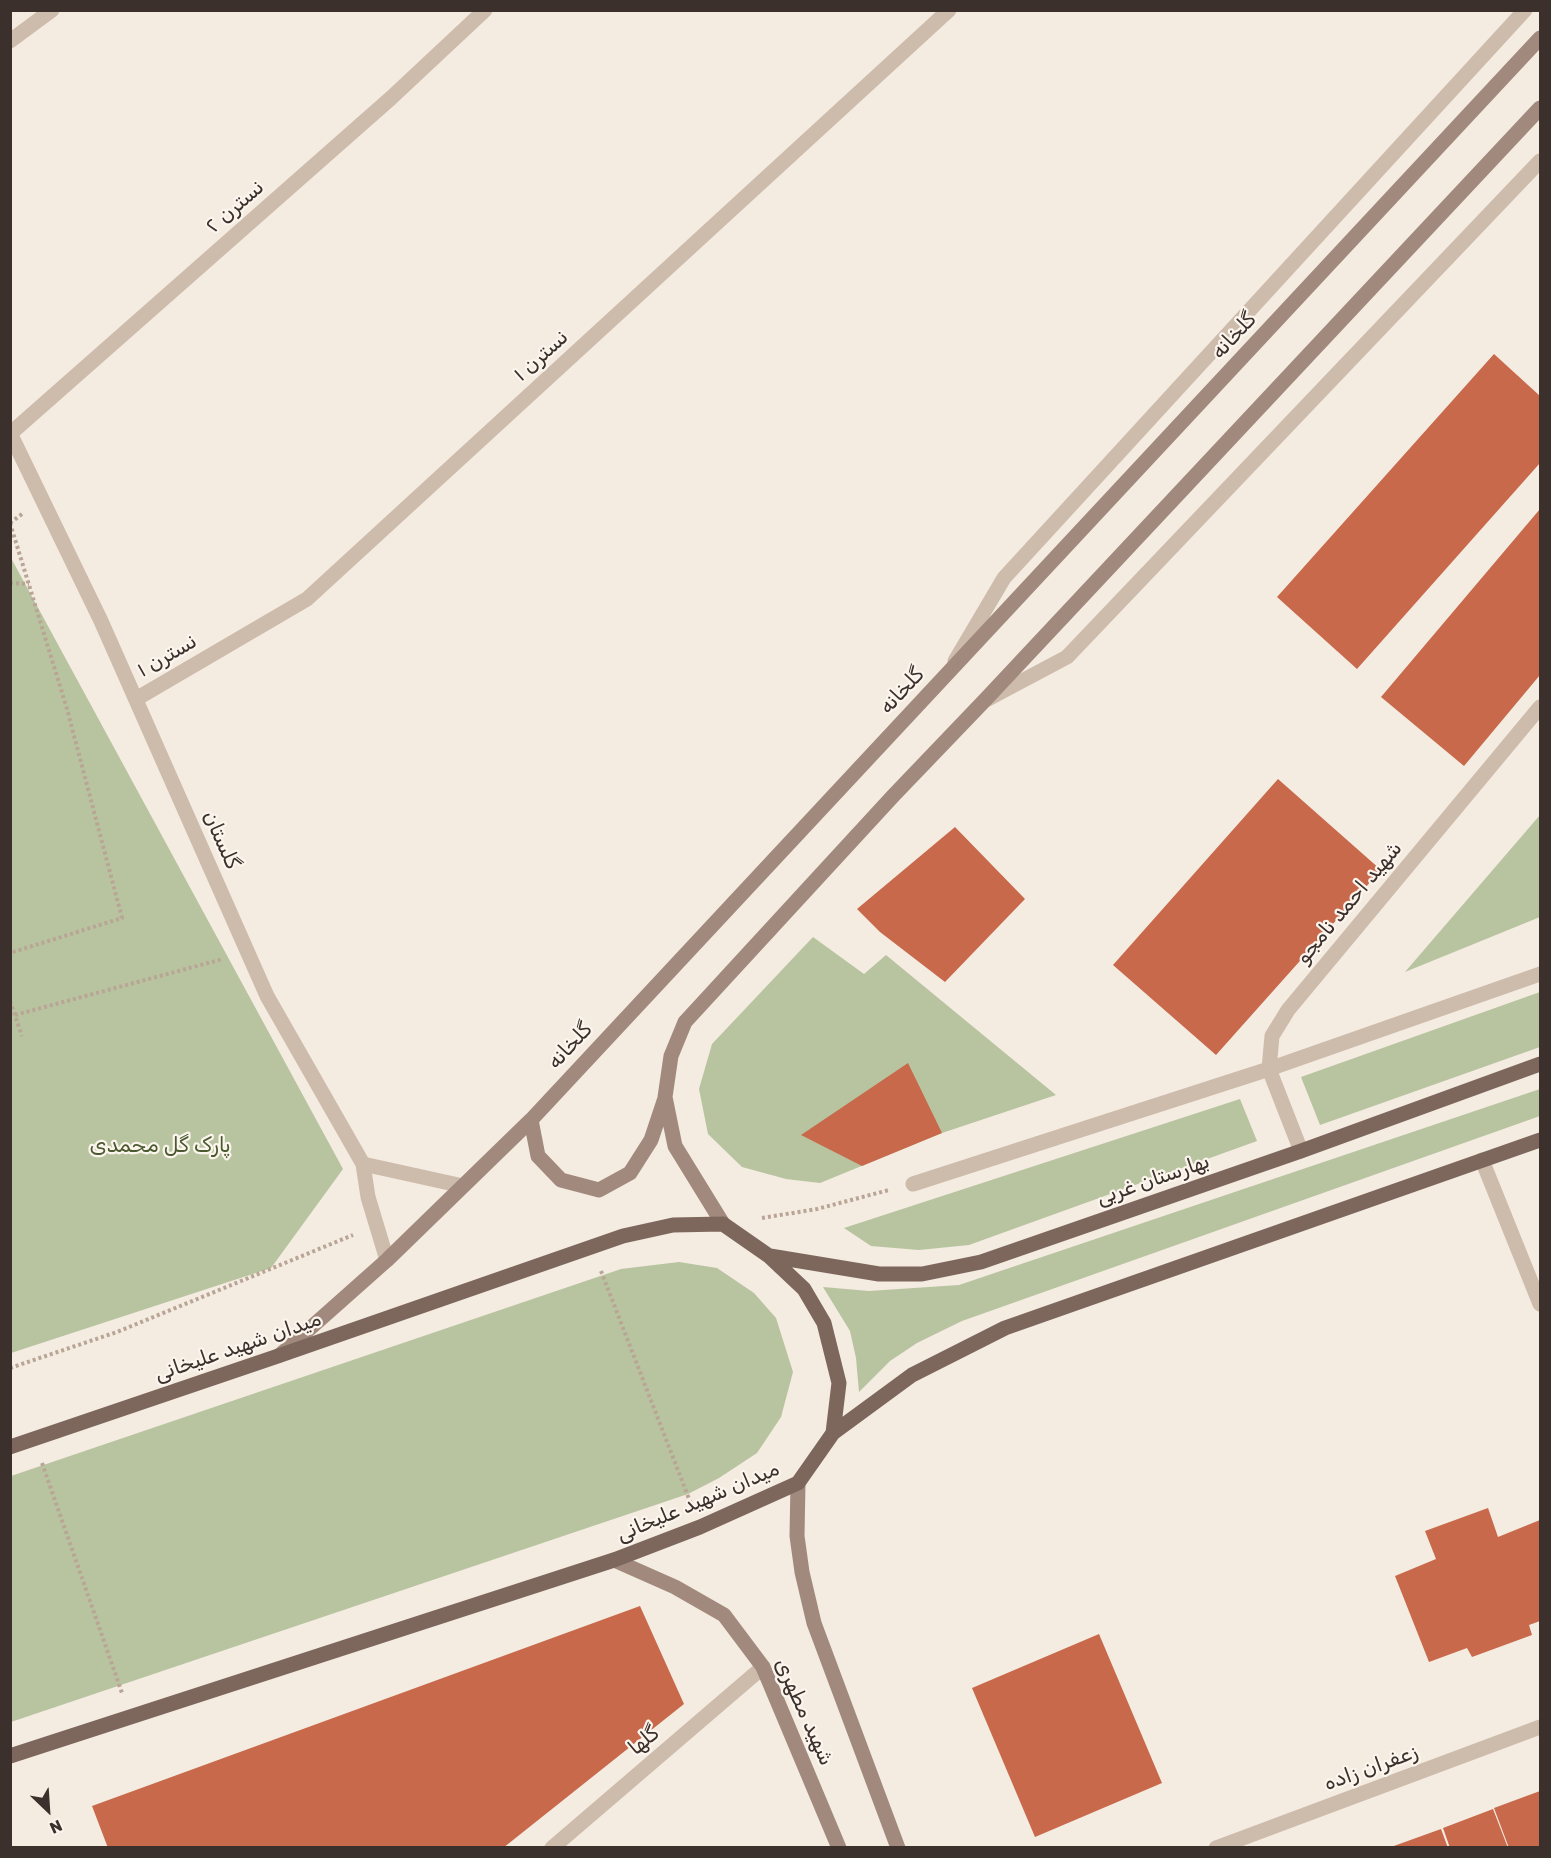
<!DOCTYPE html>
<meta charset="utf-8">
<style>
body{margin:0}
#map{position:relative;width:1551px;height:1858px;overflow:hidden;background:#f4ebe1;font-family:Rubik,sans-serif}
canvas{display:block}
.frame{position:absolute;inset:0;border:12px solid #3b302b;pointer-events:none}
.north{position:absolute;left:18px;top:1780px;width:60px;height:60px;-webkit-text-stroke:4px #fbf5ee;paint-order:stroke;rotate:155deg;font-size:16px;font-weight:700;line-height:24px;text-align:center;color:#3b302b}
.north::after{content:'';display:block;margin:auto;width:21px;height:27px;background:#3b302b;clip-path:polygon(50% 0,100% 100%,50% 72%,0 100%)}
</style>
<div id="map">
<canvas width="1551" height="1858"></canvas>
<div class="frame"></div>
<div class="north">N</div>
</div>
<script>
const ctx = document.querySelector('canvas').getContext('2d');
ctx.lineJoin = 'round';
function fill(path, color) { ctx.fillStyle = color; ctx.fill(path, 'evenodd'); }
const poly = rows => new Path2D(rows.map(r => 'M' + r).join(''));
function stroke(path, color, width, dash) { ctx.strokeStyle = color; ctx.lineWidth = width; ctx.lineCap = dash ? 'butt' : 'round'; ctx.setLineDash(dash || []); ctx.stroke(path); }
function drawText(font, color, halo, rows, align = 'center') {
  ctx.font = font + ' Rubik,"Noto Naskh Arabic",sans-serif'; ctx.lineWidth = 4.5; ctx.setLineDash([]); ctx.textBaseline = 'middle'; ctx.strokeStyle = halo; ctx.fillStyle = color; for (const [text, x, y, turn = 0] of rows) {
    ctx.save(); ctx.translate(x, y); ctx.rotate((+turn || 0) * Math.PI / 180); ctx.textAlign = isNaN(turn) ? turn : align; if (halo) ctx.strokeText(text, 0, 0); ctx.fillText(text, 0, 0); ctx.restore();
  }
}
const green = poly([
 [11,558,343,1169,271,1268,11,1353],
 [1540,815,1540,917,1405,972],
 [813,937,864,974,886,955,1056,1095,942,1133,820,1183,786,1179,742,1167,708,1134,699,1089,712,1044],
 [1540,992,1540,1047,1320,1125,1301,1077],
 [1540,1089,1540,1116,962,1321,917,1343,890,1361,859,1392,856,1358,850,1331,823,1287,869,1291,959,1285],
 [1240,1099,1257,1141,969,1245,919,1250,871,1246,844,1228],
 [679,1262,717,1268,754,1293,776,1318,793,1372,781,1417,757,1453,719,1478,688,1494,11,1722,11,1476,621,1269]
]);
const building = poly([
 [1494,354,1540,396,1540,463,1357,669,1277,597],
 [1540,509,1540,675,1464,766,1381,697],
 [1278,779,1381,870,1216,1055,1113,965],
 [955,827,1025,899,945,982,880,932,857,909],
 [908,1063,942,1133,862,1166,801,1135],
 [1488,1508,1498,1537,1540,1520,1540,1621,1529,1625,1532,1635,1472,1657,1467,1648,1429,1662,1395,1576,1436,1559,1425,1531],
 [640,1606,684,1704,503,1848,108,1848,92,1806],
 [1099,1634,1162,1783,1035,1837,972,1688],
 [1540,1791,1540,1848,1509,1848,1494,1808],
 [1493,1809,1508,1848,1450,1848,1443,1828],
 [1441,1829,1448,1848,1391,1848,1391,1847]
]);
const path = poly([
 [10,523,67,709,122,918,10,953],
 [10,523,22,514],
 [10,583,29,584],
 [10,1001,22,1036],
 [15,1015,223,959],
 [762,1218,817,1209,889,1190],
 [601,1271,691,1504],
 [10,1368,117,1332,353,1235],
 [42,1463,122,1693]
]);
const minor = poly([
 [10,41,52,10],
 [11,433,391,98,485,10],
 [955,661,1004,578,1525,10],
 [136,699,307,599,949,10],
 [988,699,1067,657,1540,161],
 [1301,1151,1269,1069,1272,1036,1288,1010,1540,707],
 [1482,1160,1540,1304],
 [913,1184,1269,1069,1540,974],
 [552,1848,763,1667],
 [1216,1848,1540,1727]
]);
const tertiary = poly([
 [10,433,101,621,267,996,363,1164,368,1197,387,1260],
 [363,1164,463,1186]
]);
const secondary = poly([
 [531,1120,538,1156,561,1180,599,1190,630,1173,651,1140,665,1098],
 [723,1224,675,1146,665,1097,671,1056,685,1022,893,796,985,700,1540,108],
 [280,1355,387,1260,531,1120,1540,38],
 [798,1483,797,1536,802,1572,814,1623,898,1848],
 [614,1560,675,1587,724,1615,763,1667,839,1848]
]);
const primary = poly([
 [770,1256,879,1274,922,1274,981,1262,1301,1151,1540,1064],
 [833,1433,912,1375,1005,1328,1540,1140],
 [10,1447,278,1356,623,1236,673,1225,723,1224,769,1256,804,1289,824,1323,839,1383,833,1433,798,1483,700,1527,614,1560,10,1756]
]);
const streetNames = [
 ["نسترن ۲",235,207,-41],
 ["گلخانه",1234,336,-47],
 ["نسترن ۱",541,356,-42],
 ["نسترن ۱",167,656,-30],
 ["گلخانه",902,691,-47],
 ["گلستان",221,840,66],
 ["شهید احمد نامجو",1349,903,-50],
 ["گلخانه",570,1046,-47],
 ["بهارستان غربی",1153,1180,-19],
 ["میدان شهید علیخانی",238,1347,-19],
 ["میدان شهید علیخانی",698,1502,-23],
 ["شهید مطهری",804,1712,66],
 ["گلها",644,1741,-40],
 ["زعفران زاده",1371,1768,-20]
];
const parkNames = [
 ["پارک گل محمدی",160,1146]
];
fill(green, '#b8c4a0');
fill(building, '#c8694b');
stroke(path, '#b9a596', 4, [3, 3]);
stroke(minor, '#cdbbac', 15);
stroke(tertiary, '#cdbbac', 15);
stroke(secondary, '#a18a7d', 15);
stroke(primary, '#7d675c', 15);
drawText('21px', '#3b302b', '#fbf5ee', streetNames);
drawText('21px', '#4a5a2e', '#fbf5ee', parkNames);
</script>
